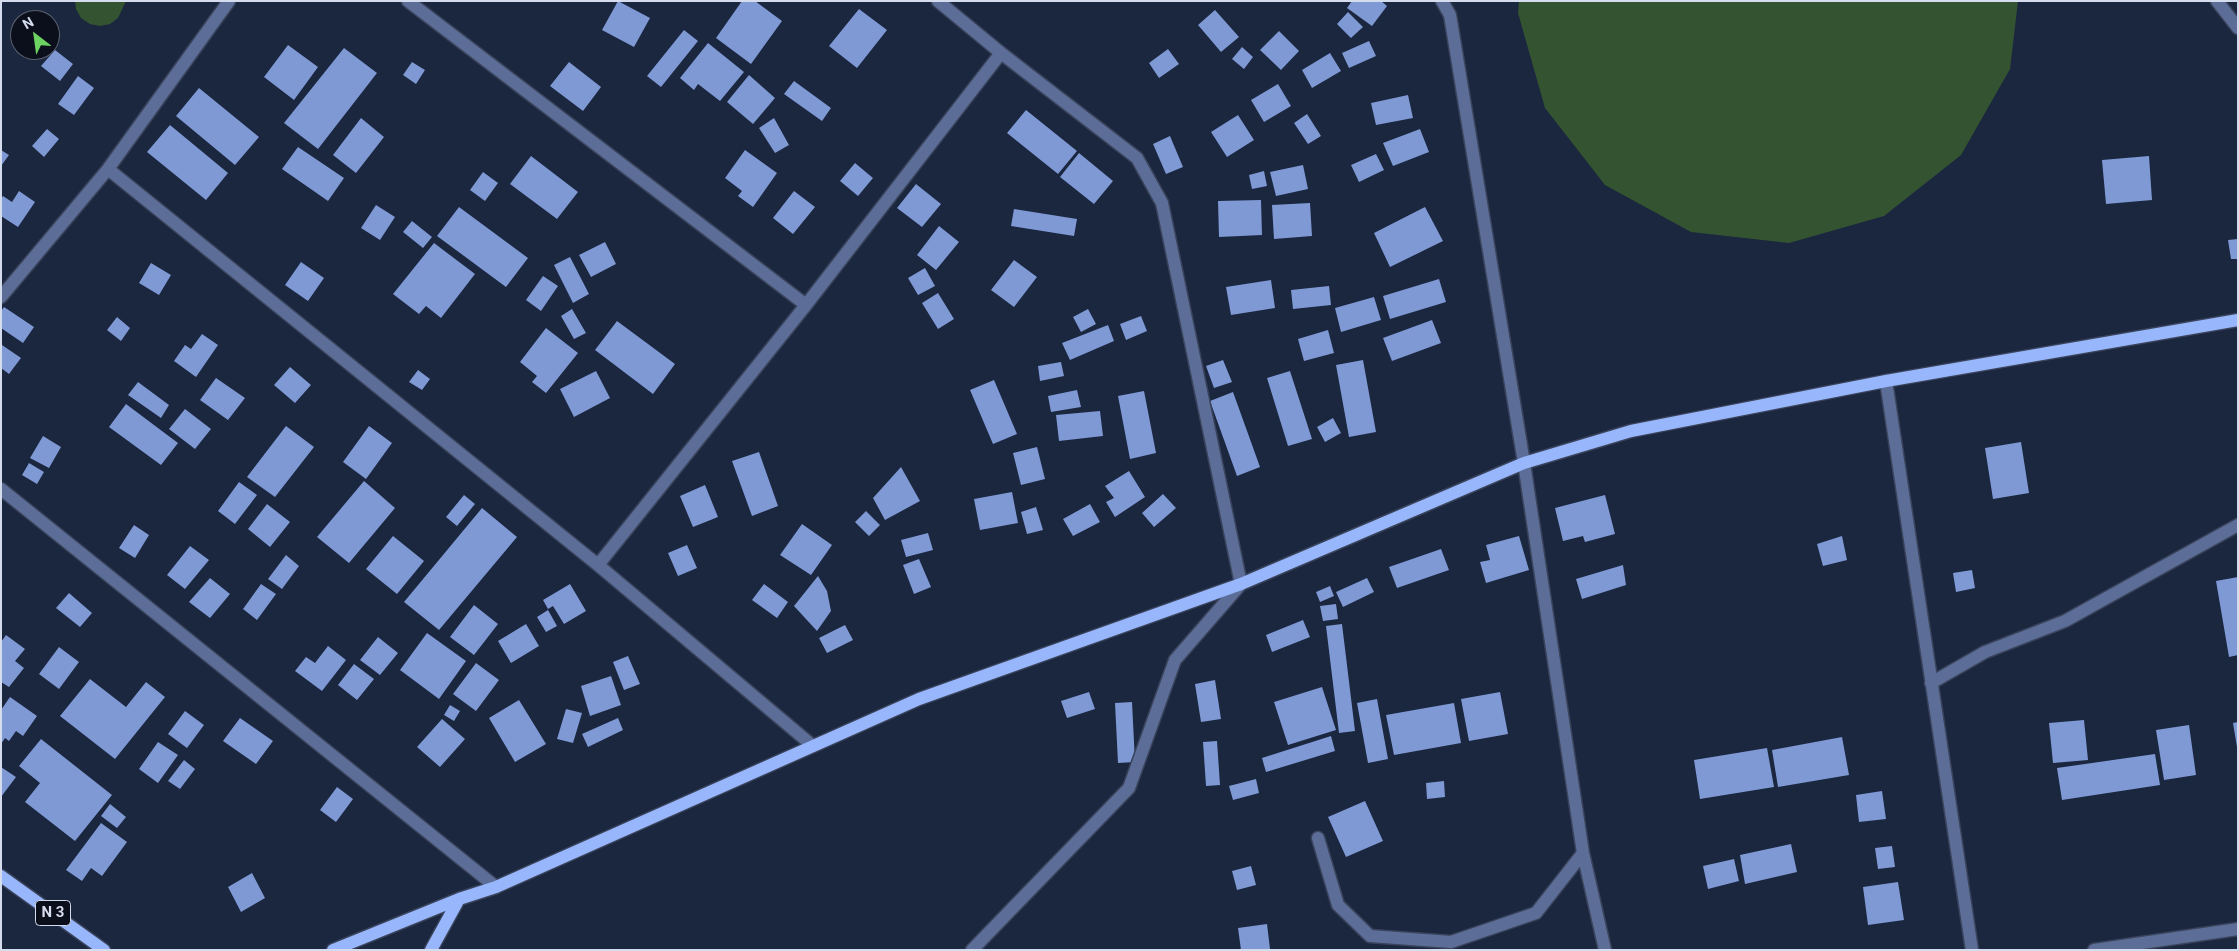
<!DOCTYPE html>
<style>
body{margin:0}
#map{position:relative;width:2239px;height:951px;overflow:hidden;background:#1b263f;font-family:Roboto,sans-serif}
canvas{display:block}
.frame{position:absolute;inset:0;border:2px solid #d4dced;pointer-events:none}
.north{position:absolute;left:10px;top:10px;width:50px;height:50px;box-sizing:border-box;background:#0b0f1b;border:1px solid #5b616f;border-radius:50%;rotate:330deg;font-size:14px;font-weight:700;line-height:20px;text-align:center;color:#d4dced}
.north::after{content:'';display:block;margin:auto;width:18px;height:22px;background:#6cd362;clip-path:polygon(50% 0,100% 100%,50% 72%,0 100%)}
</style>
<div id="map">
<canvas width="2239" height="951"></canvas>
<div class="frame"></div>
<div class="north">N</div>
</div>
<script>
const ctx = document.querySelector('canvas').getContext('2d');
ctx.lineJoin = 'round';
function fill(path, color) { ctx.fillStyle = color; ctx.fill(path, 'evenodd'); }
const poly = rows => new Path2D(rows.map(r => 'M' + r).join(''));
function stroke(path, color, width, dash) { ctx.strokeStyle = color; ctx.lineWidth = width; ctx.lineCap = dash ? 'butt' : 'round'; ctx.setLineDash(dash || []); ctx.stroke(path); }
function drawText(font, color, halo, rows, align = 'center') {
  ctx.font = font + ' Roboto,sans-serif'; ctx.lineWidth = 5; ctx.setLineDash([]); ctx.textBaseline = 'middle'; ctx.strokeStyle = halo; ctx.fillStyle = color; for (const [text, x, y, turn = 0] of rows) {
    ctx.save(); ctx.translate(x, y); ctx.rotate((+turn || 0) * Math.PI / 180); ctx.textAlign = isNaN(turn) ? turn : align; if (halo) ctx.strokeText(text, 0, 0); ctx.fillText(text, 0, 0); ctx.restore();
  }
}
const green = poly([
 [75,1,126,1,118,18,110,24,100,26,90,24,81,18,76,9],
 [1519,1,2018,1,2010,69,1961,155,1884,216,1789,243,1691,232,1605,185,1545,108,1518,13]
]);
const building = poly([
 [618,1,650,18,634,47,602,30],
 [742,1,755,1,782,21,751,64,716,38],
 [1352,1,1381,1,1387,6,1372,26,1347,8],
 [859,9,887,30,857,68,829,46],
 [1215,10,1239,37,1221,52,1198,25],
 [1348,12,1363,27,1351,38,1337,24],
 [684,30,698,41,661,87,647,76],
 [1279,31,1299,51,1281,70,1260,50],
 [1369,41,1376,56,1349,68,1342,53],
 [708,43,744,72,720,101,698,84,694,90,680,78],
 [288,45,318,67,294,100,264,77],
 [1242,47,1253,57,1244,69,1232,59],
 [344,48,377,73,318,149,284,123],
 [1168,49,1179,64,1159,78,1149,63],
 [55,50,73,64,60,81,41,66],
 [1330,53,1341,71,1312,88,1302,70],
 [412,62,425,70,416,84,403,75],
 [569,62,601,87,583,111,550,86],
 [749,75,775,98,753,124,727,102],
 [78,76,94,88,74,115,58,104],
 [794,81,831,108,822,121,784,94],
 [1278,84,1291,106,1264,122,1251,100],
 [199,88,259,137,235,165,176,116],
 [1408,95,1413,118,1376,125,1371,103],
 [1026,110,1077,151,1058,174,1007,133],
 [1307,114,1321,136,1308,144,1294,123],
 [1238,115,1254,140,1227,157,1211,132],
 [361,118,384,137,356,173,333,155],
 [774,118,789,145,775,153,759,128],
 [170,125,228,173,206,200,147,152],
 [47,129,59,139,44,157,32,146],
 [1420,129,1429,152,1393,166,1383,143],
 [1170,136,1183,167,1166,174,1153,144],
 [298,147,344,178,328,201,282,169],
 [1,150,9,155,1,166],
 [745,150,777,173,753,207,738,196,742,191,725,178],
 [1079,153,1113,181,1094,204,1060,177],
 [1376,154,1384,170,1359,182,1351,165],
 [531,156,578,192,557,219,510,184],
 [2149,156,2152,200,2106,204,2102,160],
 [855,163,873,178,858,196,840,181],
 [1303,165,1308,189,1276,196,1270,172],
 [1264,171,1267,186,1252,189,1249,175],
 [483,172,498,183,485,201,470,190],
 [916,184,941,204,922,227,897,208],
 [19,191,35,202,18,227,1,216,1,199,3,196,12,202],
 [794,191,815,207,793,234,773,218],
 [1261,200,1262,235,1219,237,1218,201],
 [1310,203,1312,236,1274,239,1272,205],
 [376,205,395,217,380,240,361,228],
 [459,207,528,258,506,287,437,236],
 [1425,207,1443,241,1390,267,1374,233],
 [1014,209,1077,219,1074,236,1011,226],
 [412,221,432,237,423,248,403,232],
 [939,226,959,242,936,270,917,255],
 [2238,239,2238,259,2231,259,2228,240],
 [605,242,616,264,591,277,579,255],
 [434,243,475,274,441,318,426,306,419,314,393,294],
 [570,257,589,294,573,303,554,265],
 [1014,260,1037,277,1014,307,991,290],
 [301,262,324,278,308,301,285,285],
 [151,263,171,275,159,295,139,283],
 [925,268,935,286,918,295,908,278],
 [543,276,558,286,541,311,526,300],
 [1439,279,1446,302,1390,319,1383,296],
 [1271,280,1275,308,1231,315,1226,287],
 [1329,286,1331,305,1293,309,1291,290],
 [938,293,954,319,938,329,922,303],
 [1374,297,1381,320,1341,332,1335,308],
 [4,307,34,327,23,343,1,328,1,311],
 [572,309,586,333,574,339,561,316],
 [1088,309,1096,324,1081,332,1073,317],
 [1141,316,1147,331,1126,340,1120,324],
 [117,317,130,328,121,341,107,330],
 [1432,320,1441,343,1392,361,1383,338],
 [617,321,675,364,653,394,595,350],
 [1108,325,1114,341,1070,360,1062,343],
 [546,328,578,353,546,393,532,382,537,376,520,362],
 [1328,330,1334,353,1304,361,1298,339],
 [202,334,218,345,196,377,174,361,185,345,191,349],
 [2,345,21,358,9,374,1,368],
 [1223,360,1232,382,1214,388,1206,366],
 [1363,360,1376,432,1349,437,1336,365],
 [1061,362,1064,376,1040,381,1038,366],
 [290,367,311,385,295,403,274,385],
 [418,370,430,379,422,390,409,382],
 [596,371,610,398,574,417,560,389],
 [1290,371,1312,439,1288,446,1267,378],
 [216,378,245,398,228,420,200,400],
 [994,380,1017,434,993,444,970,390],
 [138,382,169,405,161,418,128,395],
 [1077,390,1081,407,1051,412,1048,396],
 [1144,391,1156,453,1130,459,1118,396],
 [1233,392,1260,467,1237,476,1210,401],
 [126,404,178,443,161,465,109,427],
 [185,409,211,429,195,449,169,429],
 [1100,411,1103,436,1059,441,1056,415],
 [1333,418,1341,433,1325,442,1317,427],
 [286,426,314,447,275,497,247,477],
 [369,426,392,443,366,479,343,462],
 [43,436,61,447,49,468,30,458],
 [2021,442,2029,493,1993,499,1985,448],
 [1037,447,1045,479,1021,485,1013,453],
 [759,452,778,506,752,516,732,461],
 [29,463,44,472,37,484,22,475],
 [901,467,920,501,885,520,873,498],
 [1129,471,1145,497,1115,517,1106,502,1114,498,1105,486],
 [364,481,395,508,349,563,317,537],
 [239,482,257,495,235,524,218,511],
 [705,485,718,517,693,527,680,496],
 [1012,492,1018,523,980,530,974,499],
 [1163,494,1176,508,1154,527,1142,513],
 [464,495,475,504,457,526,446,517],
 [1605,495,1615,534,1585,542,1583,536,1563,541,1555,508],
 [267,504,290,522,270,547,248,529],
 [1090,504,1100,522,1073,536,1063,519],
 [1036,507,1043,530,1027,534,1021,512],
 [482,508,517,537,439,630,404,602],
 [866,511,880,525,869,536,855,522],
 [802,524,832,545,811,575,780,555],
 [134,525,149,535,135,558,119,548],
 [928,533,933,550,906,557,901,540],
 [393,536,424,561,397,594,366,569],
 [1519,536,1529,570,1486,583,1480,562,1490,560,1486,545],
 [1842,536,1847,560,1823,566,1817,544],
 [687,545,697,568,678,576,668,553],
 [190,546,209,560,185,589,167,575],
 [1441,549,1449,570,1397,588,1389,567],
 [286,555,299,566,282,589,268,579],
 [919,559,931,587,914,594,903,565],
 [1623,565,1626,585,1582,599,1576,579],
 [1972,570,1975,588,1956,592,1953,573],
 [818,576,827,591,831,611,817,631,794,606],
 [2238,577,2238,655,2229,657,2216,581],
 [210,578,230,594,210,618,189,602],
 [1367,578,1374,592,1343,607,1336,592],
 [261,584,276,594,257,620,243,609],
 [570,584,586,611,564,624,553,606,548,609,543,600],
 [764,584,788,602,777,618,752,600],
 [1330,586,1334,596,1320,602,1316,592],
 [69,593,92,613,80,627,56,608],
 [1336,604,1338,619,1323,621,1320,606],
 [474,605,498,624,474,655,450,637],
 [548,610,557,626,546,632,537,617],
 [1303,620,1310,637,1272,652,1266,635],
 [526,624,539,646,511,663,498,641],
 [1342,624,1355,731,1339,733,1326,626],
 [845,625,853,640,827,653,819,638],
 [427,633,466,661,439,699,400,670],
 [6,635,25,649,15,661,24,668,9,687,1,682,1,642],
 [378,637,398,653,380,675,360,660],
 [328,646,346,660,322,691,295,671,306,657,315,663],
 [59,647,79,662,59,689,39,674],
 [628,656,640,684,624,690,613,662],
 [476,663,499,680,476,711,453,694],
 [354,664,374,679,357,700,338,685],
 [611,676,621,705,590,716,581,686],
 [90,679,126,707,146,682,165,697,115,759,60,716],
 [1215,680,1221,719,1201,722,1195,684],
 [1322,687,1336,730,1288,745,1274,702],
 [1089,692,1095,709,1067,718,1061,701],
 [1500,692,1508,734,1469,741,1461,699],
 [10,697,37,716,23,736,16,731,9,741,5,738,1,744,1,710],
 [1377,699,1388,759,1368,763,1357,703],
 [519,700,546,744,515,762,489,718],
 [1132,702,1135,762,1118,763,1115,703],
 [1454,703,1461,743,1394,755,1386,715],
 [450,705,460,711,454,721,444,715],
 [566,709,582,713,573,743,557,739],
 [185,711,204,725,187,748,168,734],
 [240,718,273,741,256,764,223,741],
 [618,718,623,730,588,747,582,734],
 [442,719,465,739,440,767,417,747],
 [2084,720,2088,760,2053,763,2049,723],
 [2238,722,2238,747,2237,747,2233,723],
 [2189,725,2196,775,2164,780,2156,730],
 [1331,736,1335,751,1266,772,1262,758],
 [1842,737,1849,775,1778,787,1772,750],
 [41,739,112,795,75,841,25,802,40,783,19,766],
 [1217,741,1220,785,1206,786,1203,742],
 [158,742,178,755,158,783,139,769],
 [1767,748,1774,787,1700,799,1694,760],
 [2155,754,2160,785,2062,800,2057,768],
 [184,760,195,769,180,789,168,781],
 [1,767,16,777,1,797],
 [1256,779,1259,793,1233,800,1229,786],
 [1444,781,1445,797,1427,799,1426,783],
 [337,787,353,799,336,822,320,810],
 [1882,791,1886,819,1859,822,1856,795],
 [1365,801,1383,841,1346,857,1328,817],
 [110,804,126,817,117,828,101,816],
 [101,823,127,842,102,876,91,868,82,881,66,870],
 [1791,844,1797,872,1745,884,1740,855],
 [1892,846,1895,867,1878,869,1875,848],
 [1734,859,1739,881,1708,889,1703,866],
 [1251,866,1256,885,1237,890,1232,871],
 [252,873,265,898,241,912,228,887],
 [1898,882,1904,920,1868,925,1863,887],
 [1267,924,1270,949,1241,950,1238,928]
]);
const minor = poly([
 [408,1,806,305],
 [938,1,1001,53,1137,158,1162,203,1241,584,1175,660,1129,788,972,950],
 [1442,1,1450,15,1524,463,1583,853,1605,950],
 [2217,1,2238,28],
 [108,169,598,565,813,746],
 [1,297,108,169,229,1],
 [1886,381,1972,950],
 [1,489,496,887],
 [598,565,806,305,1001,53],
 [1931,683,1985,652,2065,621,2238,525],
 [1318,838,1338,905,1370,936,1451,942,1536,913,1583,853],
 [2094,950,2238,929]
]);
const major = poly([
 [1,876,104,950],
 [333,950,459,899,496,887,919,699,1241,584,1524,463,1631,431,1886,381,2238,320],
 [431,950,459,899]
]);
const shields = [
 [53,913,35]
];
const shieldNames = [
 ["N 3",53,913]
];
fill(green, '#345431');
fill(building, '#7f99d5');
stroke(minor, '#39435b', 15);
stroke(major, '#39435b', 15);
stroke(minor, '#5c6e98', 12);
stroke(major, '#98b6fb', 12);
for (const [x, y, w] of shields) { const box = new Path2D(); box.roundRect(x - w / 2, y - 12.5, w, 25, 4); ctx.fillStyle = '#0b0f1b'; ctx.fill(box); stroke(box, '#d4dced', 1); }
drawText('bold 15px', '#d4dced', null, shieldNames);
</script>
